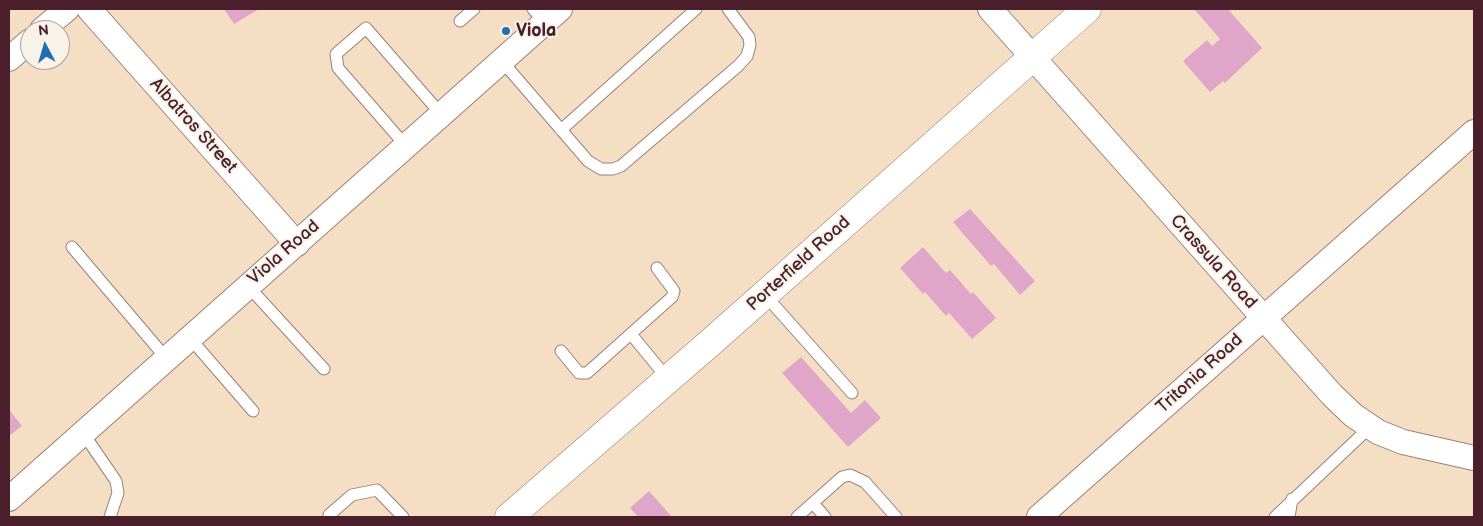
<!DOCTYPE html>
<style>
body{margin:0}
#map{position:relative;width:1483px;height:526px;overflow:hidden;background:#f4dfc4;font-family:"Balsamiq Sans",sans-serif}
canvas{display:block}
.frame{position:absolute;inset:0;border:10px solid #4a1f2b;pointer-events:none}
.north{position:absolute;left:20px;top:20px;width:50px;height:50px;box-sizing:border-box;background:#f7f3e8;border:1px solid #b29e9c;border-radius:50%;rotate:354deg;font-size:14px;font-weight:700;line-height:20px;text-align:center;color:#4a1f2b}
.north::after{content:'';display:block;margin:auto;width:18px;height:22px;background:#1f6fb2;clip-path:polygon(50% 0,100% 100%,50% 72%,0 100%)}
</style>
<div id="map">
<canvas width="1483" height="526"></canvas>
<div class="frame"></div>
<div class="north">N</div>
</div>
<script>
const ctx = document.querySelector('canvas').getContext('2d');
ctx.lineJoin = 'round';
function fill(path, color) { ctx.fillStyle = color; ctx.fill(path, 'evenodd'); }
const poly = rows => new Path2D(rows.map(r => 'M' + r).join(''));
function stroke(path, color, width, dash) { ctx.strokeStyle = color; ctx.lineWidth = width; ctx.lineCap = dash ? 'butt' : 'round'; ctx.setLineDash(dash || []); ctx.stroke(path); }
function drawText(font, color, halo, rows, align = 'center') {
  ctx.font = font + ' "Balsamiq Sans",sans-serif'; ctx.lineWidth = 4; ctx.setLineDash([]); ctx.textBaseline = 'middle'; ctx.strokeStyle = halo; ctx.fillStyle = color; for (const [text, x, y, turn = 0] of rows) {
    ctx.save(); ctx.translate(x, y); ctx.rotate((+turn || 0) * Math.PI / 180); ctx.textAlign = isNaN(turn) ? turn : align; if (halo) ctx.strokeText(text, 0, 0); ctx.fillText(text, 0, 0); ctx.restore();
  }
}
const building = poly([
 [224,9,259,9,234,24],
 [1194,9,1228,9,1262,48,1225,83,1223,81,1210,92,1183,61,1207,40,1212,46,1220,39],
 [970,209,1035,281,1020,295,994,264,991,266,953,222],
 [923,247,946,273,950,270,971,294,973,292,996,318,972,339,949,313,946,316,925,292,923,294,900,268],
 [801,357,851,413,865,400,881,418,848,447,782,373],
 [9,410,22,426,9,436],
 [649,491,672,517,638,517,630,508]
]);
const service = poly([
 [533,9,544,22],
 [460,21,474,9],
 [501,60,588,161,601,169,613,169,621,166,738,66,747,56,750,45,749,37,728,9],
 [561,130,696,9],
 [405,145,338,68,336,54,366,28,441,114],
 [72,247,166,358],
 [247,285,324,369],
 [765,295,852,393],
 [631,334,667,378],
 [189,337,253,411],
 [561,351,579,373,587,373,672,297,674,291,657,268],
 [83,433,116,481,118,493,110,517],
 [813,503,825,517],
 [331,517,329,515,352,495,377,490,403,517],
 [797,517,842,477,850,475,865,482,896,517],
 [1275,517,1370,427],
 [1289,517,1292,499]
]);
const minor = poly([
 [89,9,297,244],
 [990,9,1332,395,1353,415,1378,432,1403,442,1474,458],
 [42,30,67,9],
 [9,59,30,41],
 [9,499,560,9],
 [1039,517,1474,132]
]);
const tertiary = poly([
 [509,517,711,342,1087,9]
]);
const markers = [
 [506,31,5,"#1f6fb2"]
];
const poiNames = [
 ["Viola",516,31]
];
const streetNames = [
 ["Albatros Street",193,126,48],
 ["Viola Road",284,253,-41],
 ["Crassula Road",1213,262,48],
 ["Porterfield Road",799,264,-42],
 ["Tritonia Road",1200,374,-42]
];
fill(building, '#e0a6ca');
stroke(service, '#9f7f78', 13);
stroke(minor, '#9f7f78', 26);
stroke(tertiary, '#9f7f78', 29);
stroke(service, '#fff', 11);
stroke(minor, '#fff', 24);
stroke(tertiary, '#fff', 28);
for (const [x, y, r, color] of markers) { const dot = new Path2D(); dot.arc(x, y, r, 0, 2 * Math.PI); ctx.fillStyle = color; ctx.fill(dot); stroke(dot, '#f7f3e8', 2); }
drawText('bold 18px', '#4a1f2b', '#f7f3e8', poiNames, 'left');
drawText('18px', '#4a1f2b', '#f7f3e8', streetNames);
</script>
